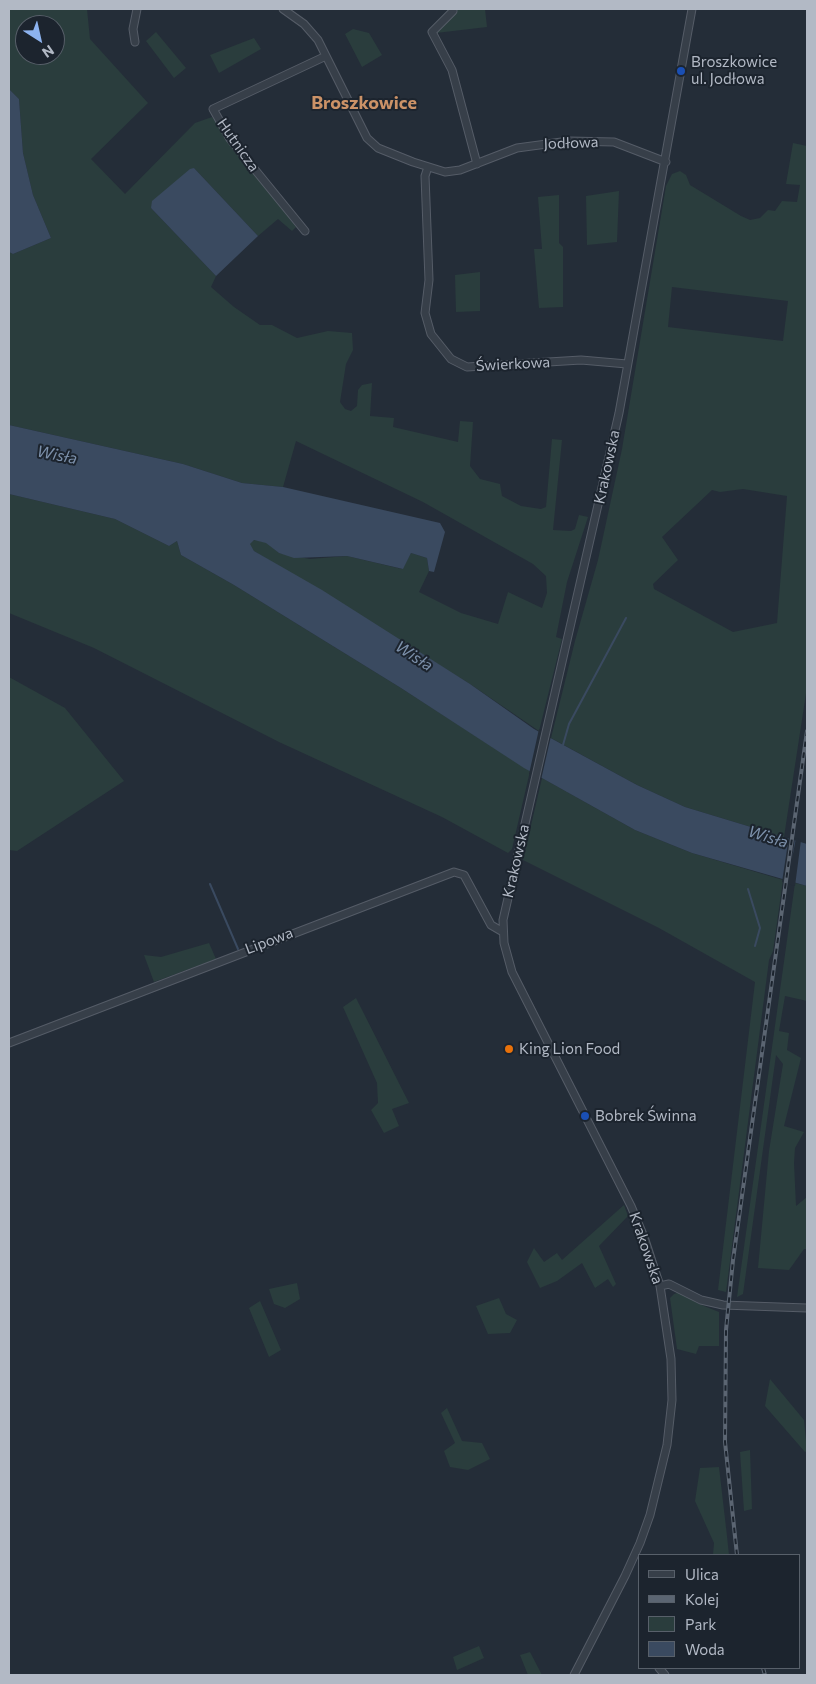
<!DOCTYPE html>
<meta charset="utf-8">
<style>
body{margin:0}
#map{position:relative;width:816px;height:1684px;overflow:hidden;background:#242d38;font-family:Commissioner,sans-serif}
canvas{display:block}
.frame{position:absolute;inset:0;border:10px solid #b2b9c5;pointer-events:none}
.legend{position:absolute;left:638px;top:1554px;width:162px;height:115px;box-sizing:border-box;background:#1c242e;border:1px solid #58606a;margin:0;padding:6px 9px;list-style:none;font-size:15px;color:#b2b9c5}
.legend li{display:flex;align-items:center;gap:10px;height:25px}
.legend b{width:25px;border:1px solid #58606a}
.north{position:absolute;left:15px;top:15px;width:50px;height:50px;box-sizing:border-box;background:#1c242e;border:1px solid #58606a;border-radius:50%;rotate:145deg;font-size:14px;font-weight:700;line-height:20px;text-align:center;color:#b2b9c5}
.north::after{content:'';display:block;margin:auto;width:18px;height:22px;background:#8db3ef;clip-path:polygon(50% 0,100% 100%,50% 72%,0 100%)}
</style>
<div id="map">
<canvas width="816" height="1684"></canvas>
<div class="frame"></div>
<ul class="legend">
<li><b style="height:6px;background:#373f49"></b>Ulica</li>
<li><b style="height:6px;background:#5b6572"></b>Kolej</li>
<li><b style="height:14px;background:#2a3d3d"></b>Park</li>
<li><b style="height:14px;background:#3a4a60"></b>Woda</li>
</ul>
<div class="north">N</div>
</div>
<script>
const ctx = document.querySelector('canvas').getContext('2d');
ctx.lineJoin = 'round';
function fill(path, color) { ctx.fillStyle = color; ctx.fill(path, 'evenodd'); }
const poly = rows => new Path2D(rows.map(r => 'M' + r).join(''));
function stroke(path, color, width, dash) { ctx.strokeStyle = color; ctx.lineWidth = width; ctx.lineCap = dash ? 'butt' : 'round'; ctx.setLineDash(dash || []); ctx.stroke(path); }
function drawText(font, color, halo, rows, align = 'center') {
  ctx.font = font + ' Commissioner,sans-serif'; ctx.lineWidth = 4; ctx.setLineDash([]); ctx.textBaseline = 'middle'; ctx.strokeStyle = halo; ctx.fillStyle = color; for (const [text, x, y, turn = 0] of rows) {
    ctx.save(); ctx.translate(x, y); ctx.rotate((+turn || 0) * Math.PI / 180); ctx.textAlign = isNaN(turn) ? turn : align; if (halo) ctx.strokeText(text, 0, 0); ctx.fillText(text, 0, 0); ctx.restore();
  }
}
const green = poly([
 [9,9,87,9,90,39,148,103,91,159,125,194,195,123,212,117,296,227,292,231,278,219,258,236,194,168,151,208,216,276,211,287,234,307,260,325,272,325,297,338,328,331,352,333,353,350,346,364,340,402,345,409,351,411,357,406,358,390,362,385,372,383,370,416,394,418,393,427,458,442,460,421,473,422,470,466,480,479,500,484,502,496,521,506,541,509,546,507,552,439,562,440,553,530,571,531,575,529,579,515,588,517,567,582,556,637,562,639,539,731,470,684,254,551,249,544,254,540,266,542,279,553,310,559,347,556,402,569,411,553,427,558,429,571,419,592,461,613,498,624,508,592,542,608,547,593,546,576,533,564,423,502,296,441,283,487,242,483,183,464,9,425,9,252,13,254,51,238,33,195,23,153,19,99,9,89],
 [25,25,55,25,55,55,25,55],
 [458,9,485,9,487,27,436,33],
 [353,29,369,33,382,55,362,67,345,34],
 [156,32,186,68,174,78,146,41],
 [254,38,261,49,219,73,210,55],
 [793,143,807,146,807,687,784,837,685,807,637,785,551,738,575,641,598,560,622,449,666,186,672,174,680,171,686,175,690,185,741,216,750,220,760,218,768,210,775,211,782,201,797,202,800,185,786,184],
 [672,287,788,301,783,341,668,327],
 [743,489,787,496,777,623,733,632,654,589,653,584,678,560,662,537,712,490,720,492],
 [619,191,617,242,587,245,586,196],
 [559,195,559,243,563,247,563,307,539,308,534,249,542,249,538,197],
 [480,272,480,311,456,312,455,275],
 [9,494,115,519,169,546,177,541,181,555,234,585,401,688,530,771,512,849,508,853,442,817,279,742,94,648,9,613],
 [9,677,65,708,124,781,17,851,9,850],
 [542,778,635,830,692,853,783,880,773,951,769,960,726,1292,718,1290,755,982,659,928,523,860],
 [795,883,807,886,807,1001,785,996,779,1031,789,1033,787,1050,801,1058,784,1126,804,1132,795,1148,794,1163,796,1206,807,1197,807,1249,804,1249,789,1270,758,1268,769,1151,783,1064,776,1055,743,1294,737,1297],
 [209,943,216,959,154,982,144,955,161,957],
 [356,998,409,1103,392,1109,399,1126,384,1133,371,1110,378,1103,377,1083,343,1007],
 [624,1205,628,1216,599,1246,616,1284,613,1287,608,1279,595,1288,582,1263,557,1281,540,1288,527,1262,534,1248,544,1262,557,1253,562,1260],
 [297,1283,300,1299,285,1308,274,1304,269,1289],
 [680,1292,699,1304,719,1312,719,1346,699,1346,696,1354,677,1349,670,1298,674,1294],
 [499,1298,506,1314,517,1320,510,1333,488,1334,476,1306],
 [260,1301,281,1350,269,1357,249,1308],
 [770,1379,804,1420,807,1451,805,1452,765,1406],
 [447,1408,462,1441,482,1443,490,1459,468,1470,450,1467,444,1451,455,1443,441,1413],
 [750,1450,752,1509,744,1511,740,1452],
 [719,1467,727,1536,729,1555,713,1555,714,1543,695,1501,700,1468],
 [479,1646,484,1658,457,1670,453,1657],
 [530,1652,542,1675,528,1675,520,1655]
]);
const water = poly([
 [9,89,19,99,23,153,33,195,51,238,13,254,9,252],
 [194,168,258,236,216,276,151,208,152,201,190,169],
 [9,425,183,464,242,483,283,487,440,523,445,532,434,572,429,571,427,558,411,553,403,569,347,556,294,558,279,553,266,543,254,540,250,544,254,551,322,590,470,684,534,729,637,785,685,807,807,844,807,886,692,853,635,830,524,768,401,688,234,585,181,555,177,541,169,546,115,519,9,494]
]);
const pier = poly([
 [539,729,551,736,541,780,529,774],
 [789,836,795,838,792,859,796,838,801,840,795,886,782,882]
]);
const stream = poly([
 [563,745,569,724,626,618],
 [210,884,238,949],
 [748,889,760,928,755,946]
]);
const minor = poly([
 [283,9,304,24,318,40,367,138,378,148,413,162,445,172,460,170,517,148,569,141,614,142,666,162],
 [453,11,432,32,452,70,477,164],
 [135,42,133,29,137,9],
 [428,167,425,176,429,280,425,313,431,334,451,359,467,367,581,360,627,364],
 [305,231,230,139,213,109,326,56],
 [9,1043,454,872,464,875,491,925,503,932],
 [660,1286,669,1284,701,1300,723,1305,807,1308],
 [659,1668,665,1675],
 [574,1675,625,1576,640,1543,650,1515,667,1445,672,1400,671,1359,660,1286,644,1237,631,1206,512,972,504,943,503,920,619,413,692,9]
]);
const rail = poly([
 [737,1555,725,1442,726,1330,733,1260,807,731],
 [763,1668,765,1675]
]);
const markers = [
 [681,71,5,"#1a4fb4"],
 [509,1049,5,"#e8710a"],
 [585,1116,5,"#1a4fb4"]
];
const poiNames = [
 ["Broszkowice",691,62],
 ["ul. Jodłowa",691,79],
 ["King Lion Food",519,1049],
 ["Bobrek Świnna",595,1116]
];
const streetNames = [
 ["Jodłowa",571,143,-2],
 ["Hutnicza",238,145,55],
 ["Świerkowa",513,364,-3],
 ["Krakowska",607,467,-78],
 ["Krakowska",516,861,-77],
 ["Lipowa",269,941,-21],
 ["Krakowska",646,1248,71]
];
const waterNames = [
 ["Wisła",57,455,11],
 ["Wisła",414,656,33],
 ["Wisła",768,837,17]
];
const quarterNames = [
 ["Broszkowice",364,103]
];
fill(green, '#2a3d3d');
fill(water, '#3a4a60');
fill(pier, '#242d38');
stroke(stream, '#3a4a60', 2);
stroke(minor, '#555c67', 9);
stroke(minor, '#373f49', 7);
stroke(rail, '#5b6572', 4);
stroke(rail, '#1c242e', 2, [5.5]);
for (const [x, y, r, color] of markers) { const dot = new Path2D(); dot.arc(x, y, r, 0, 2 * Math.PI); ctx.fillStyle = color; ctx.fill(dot); stroke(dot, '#1c242e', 2); }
drawText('15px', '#b2b9c5', '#1c242e', poiNames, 'left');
drawText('15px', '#b2b9c5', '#1c242e', streetNames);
drawText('italic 16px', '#7c90aa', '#1c242e', waterNames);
drawText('bold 18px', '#cb9267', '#1c242e', quarterNames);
</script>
